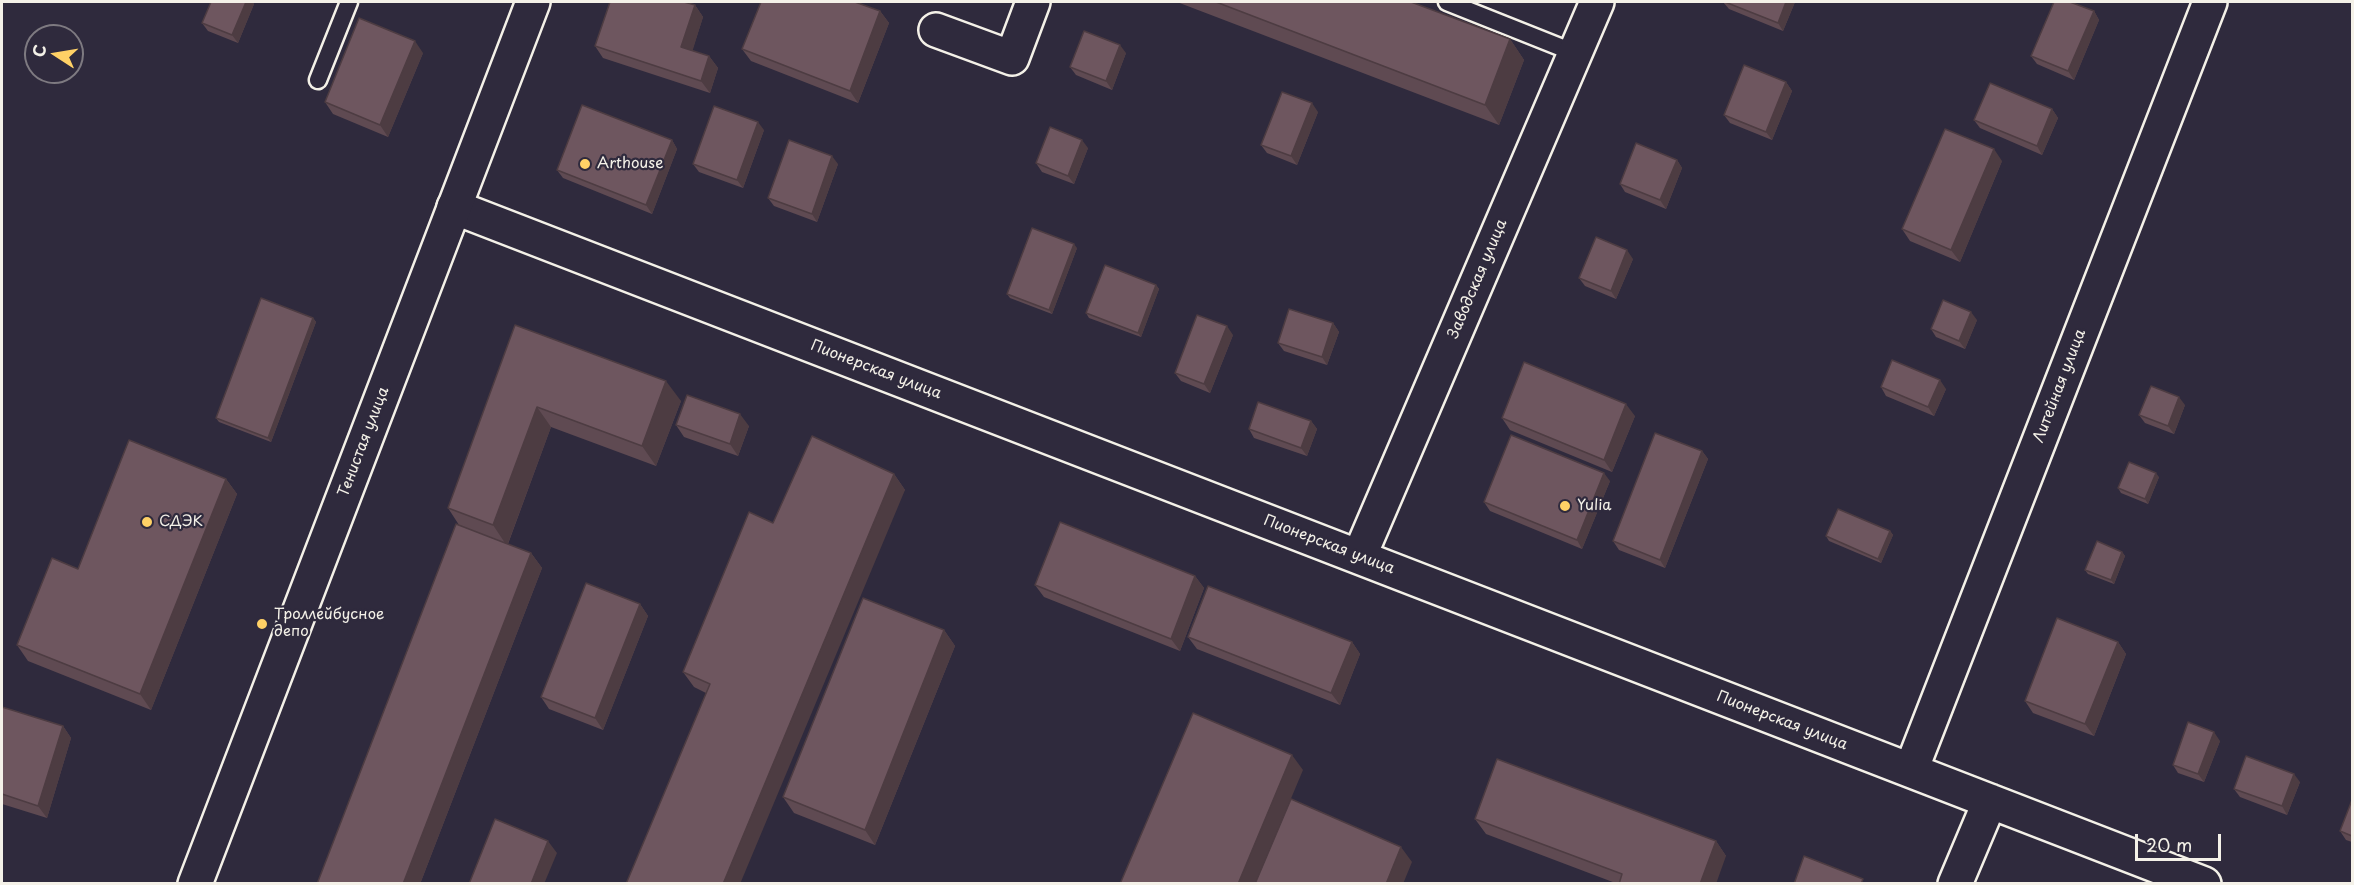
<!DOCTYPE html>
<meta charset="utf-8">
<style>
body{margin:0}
#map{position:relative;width:2354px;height:885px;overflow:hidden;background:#2f2a3d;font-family:"Playpen Sans",sans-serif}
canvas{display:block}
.frame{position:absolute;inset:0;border:3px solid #f4f1e8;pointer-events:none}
.north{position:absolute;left:24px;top:24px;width:60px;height:60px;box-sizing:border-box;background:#2f2a3d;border:2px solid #7e7a81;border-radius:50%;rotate:282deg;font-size:16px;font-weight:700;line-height:24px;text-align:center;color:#f4f1e8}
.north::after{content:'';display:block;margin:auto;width:21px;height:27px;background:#ffd166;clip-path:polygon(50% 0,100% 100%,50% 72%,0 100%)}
.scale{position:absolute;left:2135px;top:834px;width:86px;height:27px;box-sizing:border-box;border:3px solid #f4f1e8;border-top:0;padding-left:8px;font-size:18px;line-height:21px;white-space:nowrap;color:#f4f1e8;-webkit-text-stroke:4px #2f2a3d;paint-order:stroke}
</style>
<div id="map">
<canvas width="2354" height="885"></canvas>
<div class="frame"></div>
<div class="north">С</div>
<div class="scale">20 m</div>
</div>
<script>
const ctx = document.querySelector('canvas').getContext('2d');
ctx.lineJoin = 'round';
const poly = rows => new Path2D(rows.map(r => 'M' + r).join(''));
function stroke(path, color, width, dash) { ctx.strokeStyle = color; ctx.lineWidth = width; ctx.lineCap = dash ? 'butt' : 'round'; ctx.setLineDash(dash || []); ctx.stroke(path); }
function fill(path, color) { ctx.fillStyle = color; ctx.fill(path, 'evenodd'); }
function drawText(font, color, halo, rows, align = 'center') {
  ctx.font = font + ' "Playpen Sans",sans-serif'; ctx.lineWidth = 4.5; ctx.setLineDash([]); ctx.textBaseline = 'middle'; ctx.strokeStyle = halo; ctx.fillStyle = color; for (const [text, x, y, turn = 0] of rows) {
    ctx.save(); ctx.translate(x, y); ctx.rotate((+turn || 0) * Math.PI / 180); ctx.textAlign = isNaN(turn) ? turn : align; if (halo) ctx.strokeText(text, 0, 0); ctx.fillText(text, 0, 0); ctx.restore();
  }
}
const lane = poly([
 [1447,2,1575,53],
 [318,80,349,2]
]);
const street = poly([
 [936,30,1012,58,1033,2],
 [454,207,2204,884],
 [1359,557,1597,2],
 [1911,770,2210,2],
 [1955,884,1990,801]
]);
const secondary = poly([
 [195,884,533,2]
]);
const wall = poly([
 [211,2,252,2,254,4,238,43,208,31,202,23],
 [1177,2,1411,2,1510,39,1524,60,1499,125],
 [1723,2,1795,2,1783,31,1729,9],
 [695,5,703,17,692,51,709,56,718,68,710,93,603,58,595,46],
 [880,11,889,23,858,103,751,61,742,49],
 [2094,11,2099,20,2074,80,2037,64,2031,56],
 [423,53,388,137,333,114,325,102],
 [1126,53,1112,90,1076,75,1070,67],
 [1786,82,1792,91,1772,140,1730,123,1724,115],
 [2052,109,2058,118,2042,155,1980,128,1974,120],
 [1318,112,1297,165,1267,153,1261,145],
 [764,130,743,188,699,172,693,164],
 [672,140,677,149,652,214,563,178,557,170],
 [1088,148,1074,184,1042,172,1036,163],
 [1677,160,1682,168,1666,209,1625,192,1620,184],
 [2002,161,1960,262,1910,241,1902,229],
 [838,164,817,222,774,206,768,198],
 [1077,248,1052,314,1010,298,1007,294],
 [1633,259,1616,299,1585,286,1579,278],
 [1156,285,1159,289,1141,337,1089,318,1086,313],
 [313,318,316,322,271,442,219,422,216,418],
 [1977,320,1965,349,1936,337,1931,329],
 [1333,323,1339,332,1327,365,1284,351,1278,343],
 [515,325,681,401,656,466,551,427,508,544,531,553,542,568,420,884,317,884,459,525,448,508],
 [1233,335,1210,393,1181,381,1175,373],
 [1881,387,1946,389,1934,416,1886,396],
 [2185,405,2174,434,2145,423,2139,415],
 [1635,416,1612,472,1510,430,1502,418],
 [1311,421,1317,429,1307,456,1254,438,1249,429],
 [676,425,749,426,738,456,684,437],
 [1702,451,1708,459,1665,568,1619,550,1613,541],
 [894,474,905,490,706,693,694,687,683,672,773,523],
 [2159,477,2148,504,2121,493,2118,488],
 [226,479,237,494,151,710,28,661,17,645,78,569],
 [1610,481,1582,549,1490,511,1484,502],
 [1890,531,1893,535,1881,563,1829,541,1826,536],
 [2122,552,2125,556,2114,584,2088,574,2085,570],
 [1195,576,1204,588,1180,651,1044,597,1035,585],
 [640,604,648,616,603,730,549,709,541,697],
 [944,630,955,646,875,845,794,813,783,797],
 [1188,637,1352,642,1360,654,1340,705,1197,649],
 [2118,642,2126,654,2094,736,2033,713,2025,701],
 [2,707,63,726,71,738,47,818,2,804],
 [2220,741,2204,782,2178,773,2173,765],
 [2300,782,2287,815,2240,797,2234,789],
 [2352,800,2352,842,2346,840,2340,831],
 [1475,819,1716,841,1726,856,1618,884,1486,834]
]);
const shadedWall = poly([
 [246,2,252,2,254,4,238,43,232,35],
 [1786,2,1795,2,1783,31,1778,23],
 [695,5,703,17,690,59,681,47],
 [880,11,889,23,858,103,850,91],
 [2094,11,2099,20,2074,80,2068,71],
 [1510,39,1524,60,1499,125,1485,105],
 [415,41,423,53,388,137,380,125],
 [1120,45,1126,53,1112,90,1106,81],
 [709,56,718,68,710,93,701,81],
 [1786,82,1792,91,1772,140,1766,132],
 [1312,103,1318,112,1297,165,1291,156],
 [2052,109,2058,118,2042,155,2037,146],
 [758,122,764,130,743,188,737,180],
 [672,140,677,149,652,214,646,205],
 [1082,140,1088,148,1074,184,1068,176],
 [1994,149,2002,161,1960,262,1951,250],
 [832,156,838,164,817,222,812,214],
 [1677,160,1682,168,1666,209,1660,200],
 [1074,244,1077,248,1052,314,1049,310],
 [1627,250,1633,259,1616,299,1611,291],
 [1156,285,1159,289,1141,337,1138,333],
 [1971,312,1977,320,1965,349,1959,341],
 [313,318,316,322,271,442,268,438],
 [1333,323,1339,332,1327,365,1322,357],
 [1227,326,1233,335,1210,393,1204,384],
 [1940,380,1946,389,1934,416,1928,407],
 [666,381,681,401,656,466,642,446],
 [2179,397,2185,405,2174,434,2168,426],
 [1626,404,1635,416,1612,472,1604,460],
 [537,407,551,427,507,546,493,525],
 [740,414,749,426,738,456,730,444],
 [1311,421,1317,429,1307,456,1301,448],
 [1702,451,1708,459,1665,568,1660,560],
 [1604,473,1610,481,1582,549,1577,540],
 [2156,473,2159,477,2148,504,2145,499],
 [894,474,905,490,740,884,723,884],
 [226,479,237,494,151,710,140,694],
 [1890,531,1893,535,1881,563,1878,559],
 [2122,552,2125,556,2114,584,2111,580],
 [531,553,542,568,420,884,403,884],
 [1195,576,1204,588,1180,651,1171,639],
 [640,604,648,616,603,730,595,718],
 [944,630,955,646,875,845,865,830],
 [1352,642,1360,654,1340,705,1331,693],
 [2118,642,2126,654,2094,736,2085,724],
 [63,726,71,738,47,818,38,806],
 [2214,732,2220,741,2204,782,2198,774],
 [1292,755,1303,770,1255,884,1238,884],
 [2294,774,2300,782,2287,815,2282,806],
 [548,841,557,853,544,884,531,884],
 [1716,841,1726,856,1716,884,1700,884],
 [1401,847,1412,862,1403,884,1386,884]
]);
const building = poly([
 [211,2,246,2,232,35,202,23,211,2],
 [610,2,684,2,695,5,681,47,709,56,701,81,595,46,610,2],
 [761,2,855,2,880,11,850,91,742,49,761,2],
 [1216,2,1411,2,1510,39,1485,105,1216,2],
 [1725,2,1786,2,1778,23,1725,2],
 [2054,2,2070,2,2094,11,2068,71,2031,56,2054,2],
 [359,18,415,41,380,125,325,102,359,18],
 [1084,31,1120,45,1106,81,1070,67,1084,31],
 [1744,65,1786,82,1766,132,1724,115,1744,65],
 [1990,83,2052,109,2037,146,1974,120,1990,83],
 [1282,92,1312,103,1291,156,1261,145,1282,92],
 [582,105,672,140,646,205,557,170,582,105],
 [714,106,758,122,737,180,693,164,714,106],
 [1050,127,1082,140,1068,176,1036,163,1050,127],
 [1945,129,1994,149,1951,250,1902,229,1945,129],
 [789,140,832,156,812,214,768,198,789,140],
 [1636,143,1677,160,1660,200,1620,184,1636,143],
 [1032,228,1074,244,1049,310,1007,294,1032,228],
 [1596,237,1627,250,1611,291,1579,278,1596,237],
 [1105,265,1156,285,1138,333,1086,313,1105,265],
 [261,298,313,318,268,438,216,418,261,298],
 [1943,300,1971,312,1959,341,1931,329,1943,300],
 [1289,309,1333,323,1322,357,1278,343,1289,309],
 [1197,315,1227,326,1204,384,1175,373,1197,315],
 [515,325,666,381,642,446,537,407,493,525,448,508,515,325],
 [1892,360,1940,380,1928,407,1881,387,1892,360],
 [1524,362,1626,404,1604,460,1502,418,1524,362],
 [2151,386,2179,397,2168,426,2139,415,2151,386],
 [687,395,740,414,730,444,676,425,687,395],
 [1258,402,1311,421,1301,448,1249,429,1258,402],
 [1655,433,1702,451,1660,560,1613,541,1655,433],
 [1511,435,1604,473,1577,540,1484,502,1511,435],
 [812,436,894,474,723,884,626,884,710,684,683,672,749,512,773,523,812,436],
 [129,440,226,479,140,694,17,645,52,558,78,569,129,440],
 [2129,462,2156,473,2145,499,2118,488,2129,462],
 [1838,509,1890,531,1878,559,1826,536,1838,509],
 [1060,522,1195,576,1171,639,1035,585,1060,522],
 [456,524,531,553,403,884,317,884,456,524],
 [2097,541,2122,552,2111,580,2085,570,2097,541],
 [586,583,640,604,595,718,541,697,586,583],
 [1208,586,1352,642,1331,693,1188,637,1208,586],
 [863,598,944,630,865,830,783,797,863,598],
 [2057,618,2118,642,2085,724,2025,701,2057,618],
 [2,707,63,726,38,806,2,794,2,707],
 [1193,713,1292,755,1238,884,1120,884,1193,713],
 [2188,722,2214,732,2198,774,2173,765,2188,722],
 [2246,756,2294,774,2282,806,2234,789,2246,756],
 [1497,759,1716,841,1700,884,1619,884,1622,874,1475,819,1497,759],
 [1291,799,1401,847,1386,884,1255,884,1291,799],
 [2352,800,2352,836,2340,831,2352,800],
 [495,819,548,841,531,884,469,884,495,819],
 [1804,856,1863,879,1861,884,1794,884,1804,856]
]);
const markers = [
 [585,164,6,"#ffd166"],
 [1565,506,6,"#ffd166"],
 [147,522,6,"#ffd166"],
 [262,624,6,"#ffd166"]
];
const poiNames = [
 ["Arthouse",597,164],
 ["Yulia",1577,506],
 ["СДЭК",159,522],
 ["Троллейбусное",274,615],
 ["депо",274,632]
];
const streetNames = [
 ["Заводская улица",1478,279,-67],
 ["Пионерская улица",876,370,21],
 ["Литейная улица",2060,386,-69],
 ["Тенистая улица",364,442,-69],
 ["Пионерская улица",1329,545,21],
 ["Пионерская улица",1782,721,21]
];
stroke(lane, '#f4f1e8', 21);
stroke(street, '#f4f1e8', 38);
stroke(secondary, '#f4f1e8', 38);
stroke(lane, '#2f2a3d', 16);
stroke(street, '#2f2a3d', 33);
stroke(secondary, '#2f2a3d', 33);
fill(wall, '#5f4a52');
fill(shadedWall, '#4d3c42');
fill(building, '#6e565f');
stroke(building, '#4d3c42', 1.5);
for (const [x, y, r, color] of markers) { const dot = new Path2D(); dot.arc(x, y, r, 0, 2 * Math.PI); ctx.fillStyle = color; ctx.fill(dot); stroke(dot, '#2f2a3d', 2); }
drawText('15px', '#f4f1e8', '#2f2a3d', poiNames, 'left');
drawText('15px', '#f4f1e8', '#2f2a3d', streetNames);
</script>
